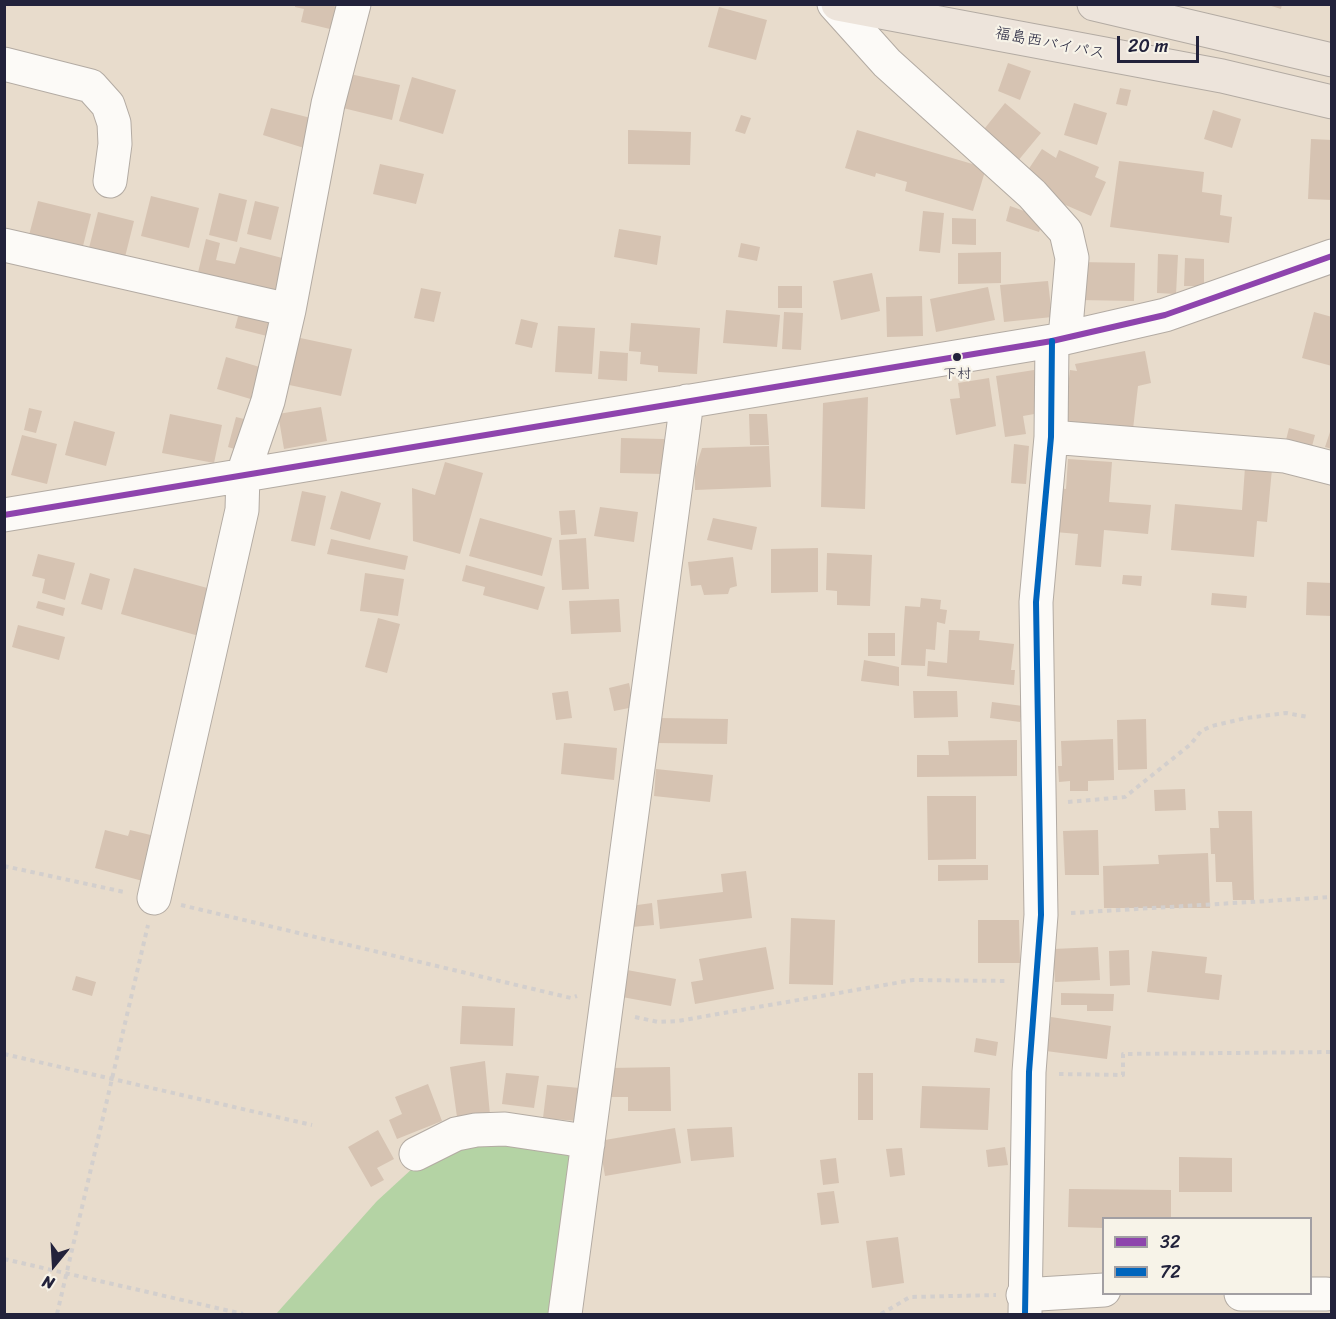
<!DOCTYPE html>
<meta charset="utf-8">
<style>
body{margin:0}
#map{position:relative;width:1336px;height:1319px;overflow:hidden;background:#e8dccc;font-family:Sriracha,sans-serif}
canvas{display:block}
.frame{position:absolute;inset:0;border:6px solid #22223b;pointer-events:none}
.legend{position:absolute;left:1102px;top:1217px;width:210px;height:78px;box-sizing:border-box;background:#f7f3e8;border:2px solid #a29fa3;margin:0;padding:8px 10px;list-style:none;font-size:18px;color:#22223b}
.legend li{display:flex;align-items:center;gap:12px;height:30px}
.legend b{width:30px;border:2px solid #a29fa3}
.north{position:absolute;left:24px;top:1235px;width:60px;height:60px;-webkit-text-stroke:4px #f7f3e8;paint-order:stroke;rotate:198deg;font-size:16px;font-weight:700;line-height:24px;text-align:center;color:#22223b}
.north::after{content:'';display:block;margin:auto;width:21px;height:27px;background:#22223b;clip-path:polygon(50% 0,100% 100%,50% 72%,0 100%)}
.scale{position:absolute;left:1117px;top:36px;width:82px;height:27px;box-sizing:border-box;border:3px solid #22223b;border-top:0;padding-left:8px;font-size:18px;line-height:21px;white-space:nowrap;color:#22223b;-webkit-text-stroke:4px #f7f3e8;paint-order:stroke}
</style>
<div id="map">
<canvas width="1336" height="1319"></canvas>
<div class="frame"></div>
<ul class="legend">
<li><b style="height:8px;background:#8e44ad"></b>32</li>
<li><b style="height:8px;background:#0065bd"></b>72</li>
</ul>
<div class="north">N</div>
<div class="scale">20 m</div>
</div>
<script>
const ctx = document.querySelector('canvas').getContext('2d');
ctx.lineJoin = 'round';
function fill(path, color) { ctx.fillStyle = color; ctx.fill(path, 'evenodd'); }
const poly = rows => new Path2D(rows.map(r => 'M' + r).join(''));
function stroke(path, color, width, dash) { ctx.strokeStyle = color; ctx.lineWidth = width; ctx.lineCap = dash ? 'butt' : 'round'; ctx.setLineDash(dash || []); ctx.stroke(path); }
function drawText(font, color, halo, rows, align = 'center') {
  ctx.font = font + ' Sriracha,"Klee One",sans-serif'; ctx.lineWidth = 4.5; ctx.setLineDash([]); ctx.textBaseline = 'middle'; ctx.strokeStyle = halo; ctx.fillStyle = color; for (const [text, x, y, turn = 0] of rows) {
    ctx.save(); ctx.translate(x, y); ctx.rotate((+turn || 0) * Math.PI / 180); ctx.textAlign = isNaN(turn) ? turn : align; if (halo) ctx.strokeText(text, 0, 0); ctx.fillText(text, 0, 0); ctx.restore();
  }
}
const green = poly([
 [503,1138,579,1155,557,1314,276,1314,377,1201,414,1167,469,1144]
]);
const building = poly([
 [295,4,330,4,336,7,330,29,301,22,304,9,295,7],
 [1265,4,1282,4,1281,9],
 [719,7,767,20,756,60,708,47],
 [1008,63,1031,71,1020,100,998,91],
 [350,74,400,85,392,120,343,108],
 [412,77,456,90,443,134,399,121],
 [1120,88,1131,90,1127,106,1116,104],
 [1005,103,1041,133,1017,162,981,133],
 [1074,103,1107,113,1097,145,1064,135],
 [271,108,311,118,304,148,263,135],
 [1213,110,1241,119,1232,148,1204,139],
 [741,115,751,118,745,134,735,131],
 [628,130,691,132,690,165,628,164],
 [857,130,986,168,973,211,905,191,907,182,876,173,875,177,845,168],
 [1311,139,1332,140,1332,200,1308,199],
 [1042,149,1056,158,1059,150,1099,167,1095,177,1106,182,1091,216,1040,194,1024,176],
 [1119,161,1204,172,1202,192,1222,195,1220,215,1232,217,1229,243,1110,227],
 [380,164,424,174,416,204,373,194],
 [219,193,247,200,237,242,209,235],
 [151,196,199,208,189,248,141,236],
 [38,201,91,214,83,246,28,239],
 [255,201,279,207,271,240,247,234],
 [1010,206,1044,218,1039,232,1006,221],
 [923,211,944,213,940,253,919,251],
 [98,212,134,221,125,257,89,248],
 [952,218,976,219,976,245,952,244],
 [619,229,661,236,657,265,614,257],
 [206,239,220,243,216,260,235,264,240,247,290,260,280,302,196,281],
 [741,243,760,247,757,261,738,257],
 [1001,252,1001,283,958,284,958,253],
 [1158,254,1178,255,1176,294,1157,293],
 [1185,258,1204,259,1204,286,1184,286],
 [1079,262,1135,263,1134,301,1079,300],
 [872,273,880,311,841,320,833,281],
 [1048,281,1052,317,1004,322,1000,285],
 [778,286,802,286,802,308,778,308],
 [988,287,995,320,936,332,930,299],
 [421,288,441,292,434,322,414,318],
 [922,296,923,336,887,337,886,297],
 [241,305,276,314,271,337,235,328],
 [726,310,780,315,777,347,723,343],
 [784,312,803,313,801,350,782,349],
 [1314,312,1332,317,1332,366,1302,358],
 [521,319,538,323,532,348,515,344],
 [631,323,700,328,697,374,658,372,658,366,640,364,641,352,629,351],
 [558,326,595,328,592,374,555,372],
 [291,336,352,349,341,396,280,383],
 [600,351,628,353,627,381,598,379],
 [1145,351,1151,383,1138,386,1133,429,1064,421,1070,370,1077,371,1075,364],
 [226,357,263,368,254,400,217,389],
 [1034,370,1040,413,1023,416,1026,434,1005,437,996,376],
 [989,378,996,426,956,435,950,399,960,398,958,383],
 [868,397,865,509,821,507,823,403],
 [321,407,327,441,284,449,278,414],
 [29,408,42,411,36,433,24,430],
 [170,414,222,425,214,463,162,453],
 [749,414,767,414,769,445,750,445],
 [236,417,252,421,244,452,228,447],
 [74,421,115,432,106,466,65,455],
 [1332,426,1332,449,1325,447],
 [1289,428,1315,435,1311,450,1285,444],
 [22,435,57,444,47,484,11,475],
 [621,438,664,439,663,474,620,473],
 [1014,444,1029,446,1026,484,1011,483],
 [769,446,771,487,695,490,695,470,702,448],
 [1068,459,1112,462,1109,502,1151,505,1148,534,1104,530,1101,567,1075,565,1078,534,1055,532,1058,488,1066,489],
 [445,462,483,473,460,554,413,541,412,488,435,495],
 [1245,467,1272,469,1267,522,1257,521,1254,557,1171,550,1175,504,1242,510],
 [302,491,326,496,315,546,291,541],
 [341,491,381,503,370,540,330,529],
 [600,507,638,512,634,542,594,536],
 [575,510,577,534,561,535,559,511],
 [480,518,552,538,542,576,469,556],
 [713,518,757,527,752,550,707,540],
 [586,538,589,589,562,590,559,540],
 [331,539,408,556,405,570,327,554],
 [818,548,818,592,771,593,771,549],
 [827,553,872,555,870,606,837,605,837,591,826,590],
 [38,554,75,563,65,600,42,593,45,579,32,576],
 [733,557,737,586,730,588,728,594,704,595,701,585,691,586,688,562],
 [466,565,545,587,538,610,483,595,485,587,462,581],
 [134,568,211,589,199,636,121,614],
 [90,573,110,579,102,610,81,604],
 [365,573,404,579,398,616,360,611],
 [1123,575,1142,576,1141,586,1122,584],
 [1307,582,1332,583,1332,616,1306,615],
 [1212,593,1247,596,1246,608,1211,605],
 [921,598,941,600,940,609,947,610,945,624,937,622,935,650,926,649,925,666,901,665,905,606,920,607],
 [619,599,621,632,571,634,569,601],
 [38,601,65,608,63,616,36,608],
 [378,618,400,624,387,673,365,667],
 [18,625,65,637,59,660,12,647],
 [949,630,980,631,979,640,1014,644,1011,670,1015,670,1014,685,927,676,928,661,947,663],
 [868,633,895,633,895,656,868,656],
 [864,660,899,667,899,686,861,681],
 [629,683,634,707,614,711,609,688],
 [568,691,572,718,556,720,552,693],
 [913,691,957,691,958,717,914,718],
 [992,702,1023,706,1020,722,990,718],
 [658,718,728,719,727,744,657,743],
 [1146,719,1147,769,1118,770,1117,720],
 [1113,739,1114,780,1088,781,1088,791,1070,791,1070,781,1059,782,1058,766,1062,766,1061,741],
 [1017,740,1017,776,917,777,917,755,949,755,948,741],
 [564,743,617,748,614,780,561,774],
 [656,769,713,775,710,802,654,796],
 [1185,789,1186,810,1155,811,1154,790],
 [927,796,976,796,976,859,928,860],
 [1218,811,1252,811,1254,900,1233,900,1232,882,1216,882,1215,854,1211,854,1210,828,1219,828],
 [105,830,128,836,130,830,163,838,150,883,95,868],
 [1098,830,1099,875,1065,875,1063,831],
 [1208,853,1210,908,1104,908,1103,866,1159,864,1158,855],
 [938,865,988,865,988,880,938,881],
 [746,871,752,918,660,929,657,900,723,892,721,874],
 [652,903,654,925,632,927,630,906],
 [791,918,835,920,833,985,789,984],
 [978,920,1019,920,1020,963,978,963],
 [766,947,774,989,695,1004,691,982,703,980,699,959],
 [1098,947,1100,980,1055,982,1053,949],
 [1129,950,1130,985,1110,986,1109,951],
 [1152,951,1207,957,1205,973,1222,975,1219,1000,1147,992],
 [627,970,676,979,671,1006,622,997],
 [76,976,96,982,92,996,72,990],
 [1061,993,1114,994,1113,1011,1087,1011,1087,1005,1061,1005],
 [462,1006,515,1008,513,1046,460,1044],
 [1051,1017,1111,1026,1107,1059,1046,1051],
 [976,1038,998,1042,996,1056,974,1052],
 [485,1061,490,1115,457,1117,450,1067],
 [670,1067,671,1111,628,1111,628,1097,610,1097,609,1068],
 [506,1073,539,1076,534,1108,502,1104],
 [858,1073,873,1073,873,1120,858,1120],
 [428,1084,442,1121,397,1139,389,1120,402,1114,395,1097],
 [547,1085,580,1088,577,1121,543,1118],
 [922,1086,990,1088,988,1130,920,1128],
 [732,1127,734,1157,691,1161,687,1129],
 [675,1128,681,1163,605,1176,599,1141],
 [378,1130,394,1159,377,1168,384,1180,371,1187,348,1147],
 [1005,1147,1008,1165,988,1167,986,1150],
 [902,1148,905,1175,890,1177,886,1149],
 [1179,1157,1232,1158,1232,1192,1179,1192],
 [836,1158,839,1183,823,1185,820,1160],
 [1069,1189,1171,1190,1171,1218,1104,1218,1104,1228,1068,1227],
 [834,1191,839,1223,821,1225,817,1193],
 [898,1237,904,1283,872,1288,866,1241]
]);
const path = poly([
 [1068,802,1125,797,1191,744,1201,731,1212,726,1246,718,1286,713,1308,717],
 [4,866,124,892],
 [181,905,571,998,577,996],
 [1071,913,1332,897],
 [635,1017,658,1022,678,1021,913,980,1008,981],
 [4,1054,312,1125],
 [1059,1074,1123,1075,1123,1054,1332,1052],
 [4,1259,243,1314],
 [57,1314,148,925],
 [881,1314,910,1297,996,1295]
]);
const minor = poly([
 [834,4,887,63,1032,194,1066,232,1072,258,1065,338],
 [4,64,91,86,108,105,114,123,115,144,110,181],
 [4,245,289,310],
 [1051,437,1285,456,1332,468],
 [4,515,1052,341,1165,315,1332,256],
 [154,898,242,510,243,474,268,401,289,310,328,104,354,4],
 [416,1154,456,1134,476,1130,505,1129,572,1139,588,1144],
 [1241,1294,1326,1294],
 [1023,1295,1104,1290],
 [565,1314,687,401],
 [1025,1314,1029,1072,1041,915,1036,602,1051,437,1052,341]
]);
const highway = poly([
 [838,4,1222,76,1332,102],
 [1094,4,1332,60]
]);
const bus1 = poly([
 [4,515,1052,341,1165,315,1332,256]
]);
const bus2 = poly([
 [1025,1314,1029,1072,1041,915,1036,602,1051,437,1052,341]
]);
const markers = [
 [957,357,5,"#22223b"]
];
const busNames = [
 ["下村",957,374]
];
const streetNames = [
 ["福島西バイパス",1050,44,11]
];
fill(green, '#b4d3a4');
fill(building, '#d6c3b2');
stroke(minor, '#b3aba3', 35);
stroke(highway, '#b3aba3', 35);
stroke(path, '#d3cfcd', 4, [4.5, 4.5]);
stroke(minor, '#fcfaf7', 33);
stroke(highway, '#ede4db', 33);
stroke(bus1, '#8e44ad', 6);
stroke(bus2, '#0065bd', 6);
for (const [x, y, r, color] of markers) { const dot = new Path2D(); dot.arc(x, y, r, 0, 2 * Math.PI); ctx.fillStyle = color; ctx.fill(dot); stroke(dot, '#f7f3e8', 2); }
drawText('14px', '#22223b', '#f7f3e8', busNames);
drawText('16px', '#22223b', '#f7f3e8', streetNames);
</script>
